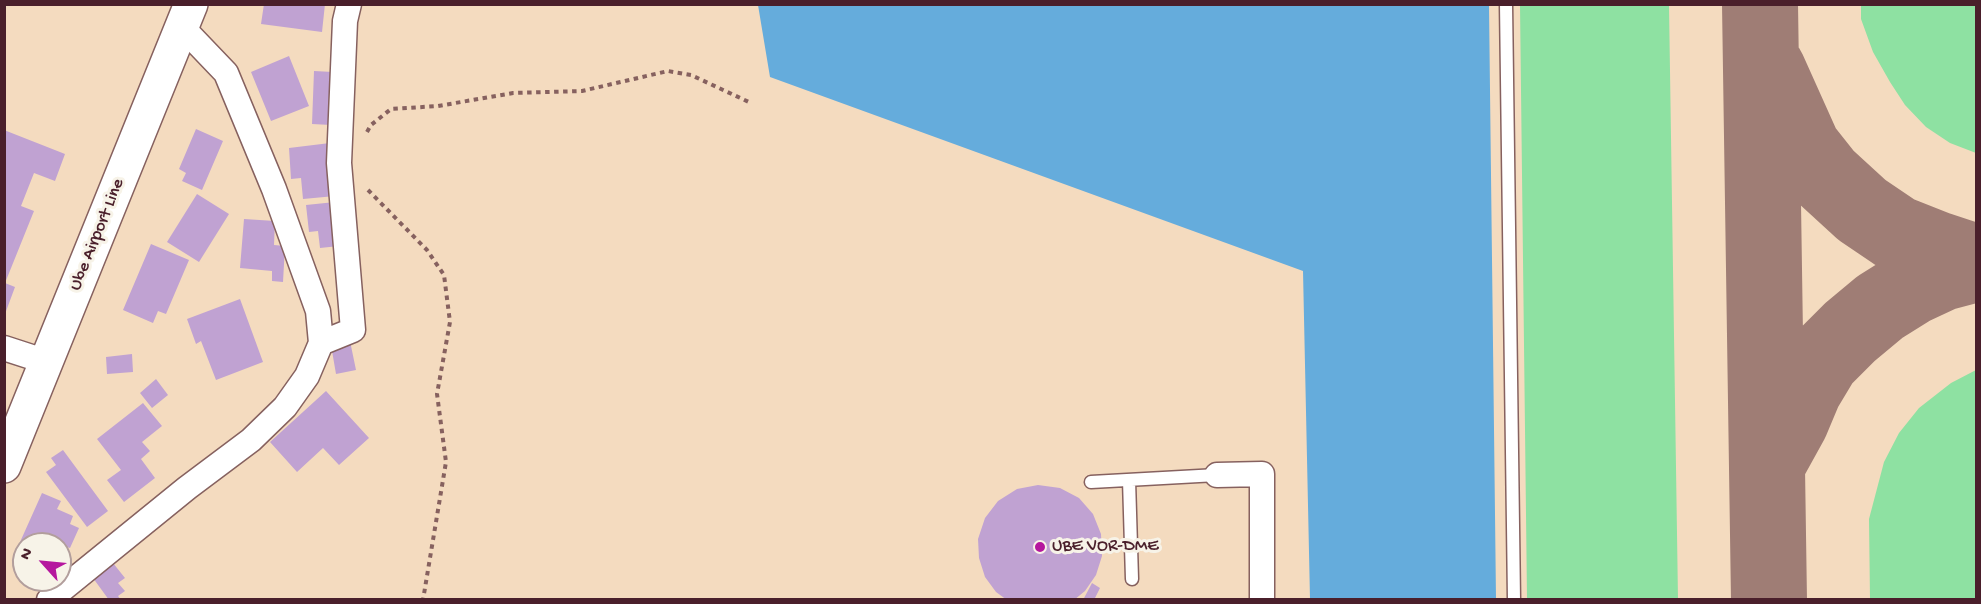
<!DOCTYPE html>
<style>
body{margin:0}
#map{position:relative;width:1981px;height:604px;overflow:hidden;background:#f4dbbf;font-family:"Gochi Hand",sans-serif}
canvas{display:block}
.frame{position:absolute;inset:0;border:6px solid #4a1f2b;pointer-events:none}
.north{position:absolute;left:12px;top:532px;width:60px;height:60px;box-sizing:border-box;background:#f7f3e8;border:2px solid #b29e9c;border-radius:50%;rotate:297deg;font-size:16px;font-weight:700;line-height:24px;text-align:center;color:#4a1f2b}
.north::after{content:'';display:block;margin:auto;width:21px;height:27px;background:#b5179e;clip-path:polygon(50% 0,100% 100%,50% 72%,0 100%)}
</style>
<div id="map">
<canvas width="1981" height="604"></canvas>
<div class="frame"></div>
<div class="north">N</div>
</div>
<script>
const ctx = document.querySelector('canvas').getContext('2d');
ctx.lineJoin = 'round';
function fill(path, color) { ctx.fillStyle = color; ctx.fill(path, 'evenodd'); }
const poly = rows => new Path2D(rows.map(r => 'M' + r).join(''));
function stroke(path, color, width, dash) { ctx.strokeStyle = color; ctx.lineWidth = width; ctx.lineCap = dash ? 'butt' : 'round'; ctx.setLineDash(dash || []); ctx.stroke(path); }
function drawText(font, color, halo, rows, align = 'center') {
  ctx.font = font + ' "Gochi Hand",sans-serif'; ctx.lineWidth = 6; ctx.setLineDash([]); ctx.textBaseline = 'middle'; ctx.strokeStyle = halo; ctx.fillStyle = color; for (const [text, x, y, turn = 0] of rows) {
    ctx.save(); ctx.translate(x, y); ctx.rotate((+turn || 0) * Math.PI / 180); ctx.textAlign = isNaN(turn) ? turn : align; if (halo) ctx.strokeText(text, 0, 0); ctx.fillText(text, 0, 0); ctx.restore();
  }
}
const green = poly([
 [1520,5,1669,5,1678,599,1527,599],
 [1861,5,1976,5,1976,153,1950,143,1926,127,1905,105,1890,82,1873,52,1861,19],
 [1976,370,1976,599,1870,599,1869,519,1884,462,1899,433,1919,408,1951,383]
]);
const water = poly([
 [758,5,1489,5,1496,599,1310,599,1303,271,770,77]
]);
const taxiway = poly([
 [1760,4,1769,600],
 [1768,70,1803,148,1826,177,1862,210,1896,233,1939,250,1976,262],
 [1770,459,1791,421,1804,390,1822,360,1850,332,1880,307,1912,287,1942,273,1976,264]
]);
const building = poly([
 [264,4,325,4,322,32,261,24],
 [289,56,309,106,271,121,251,72],
 [314,71,333,72,331,125,312,124],
 [196,129,223,141,202,190,182,181,186,173,179,169],
 [4,130,65,154,55,181,34,173,21,206,34,211,5,283,15,287,5,314],
 [330,143,335,196,303,199,301,178,291,179,289,148],
 [197,194,229,214,199,262,167,242],
 [335,202,339,246,320,248,318,231,309,232,306,205],
 [244,219,275,221,274,245,285,246,283,282,272,281,272,271,240,268],
 [151,244,189,260,166,314,158,311,153,323,123,310],
 [240,299,263,362,216,380,201,341,196,344,187,319],
 [350,341,356,370,336,374,331,345],
 [132,354,133,372,107,374,106,357],
 [156,379,168,395,152,408,140,393],
 [326,391,369,438,339,465,323,448,297,472,270,442],
 [143,403,162,426,142,442,150,451,141,459,155,478,124,502,107,480,121,470,97,439],
 [63,450,108,511,87,527,46,472,56,465,51,458],
 [1038,485,1060,488,1079,498,1093,514,1101,534,1102,556,1096,575,1085,591,1074,600,1007,600,996,592,985,577,979,558,978,539,985,518,998,501,1017,489],
 [42,493,61,501,57,509,73,516,70,524,79,528,70,548,56,543,24,544,24,554,16,551],
 [113,563,125,578,118,583,125,591,118,596,121,600,109,600,93,578],
 [1092,583,1100,588,1094,600,1083,600]
]);
const path = poly([
 [367,132,371,125,391,109,438,106,513,93,582,91,668,71,691,75,751,103],
 [368,190,427,250,444,275,450,322,437,394,446,462,423,600]
]);
const service = poly([
 [1506,4,1514,600],
 [1129,480,1132,579],
 [1091,482,1217,475]
]);
const minor = poly([
 [321,343,353,330,339,163,345,21,349,4],
 [4,348,47,362],
 [1217,475,1262,474,1262,600],
 [49,600,187,488,251,440,285,407,307,376,321,343,318,311,274,189,226,73,182,27]
]);
const secondary = poly([
 [4,466,191,4]
]);
const markers = [
 [1040,547,6,"#b5179e"]
];
const streetNames = [
 ["Ube Airport Line",98,235,-68]
];
const poiNames = [
 ["UBE VOR-DME",1052,547]
];
fill(green, '#8ee1a2');
fill(water, '#65acdc');
stroke(taxiway, '#9f7d75', 76);
fill(building, '#c0a2d2');
stroke(service, '#86615f', 15);
stroke(minor, '#86615f', 27);
stroke(secondary, '#86615f', 36);
stroke(path, '#86615f', 4, [4.5, 4.5]);
stroke(service, '#fff', 12);
stroke(minor, '#fff', 24);
stroke(secondary, '#fff', 33);
for (const [x, y, r, color] of markers) { const dot = new Path2D(); dot.arc(x, y, r, 0, 2 * Math.PI); ctx.fillStyle = color; ctx.fill(dot); stroke(dot, '#f7f3e8', 2); }
drawText('18px', '#4a1f2b', '#f7f3e8', streetNames);
drawText('18px', '#4a1f2b', '#f7f3e8', poiNames, 'left');
</script>
